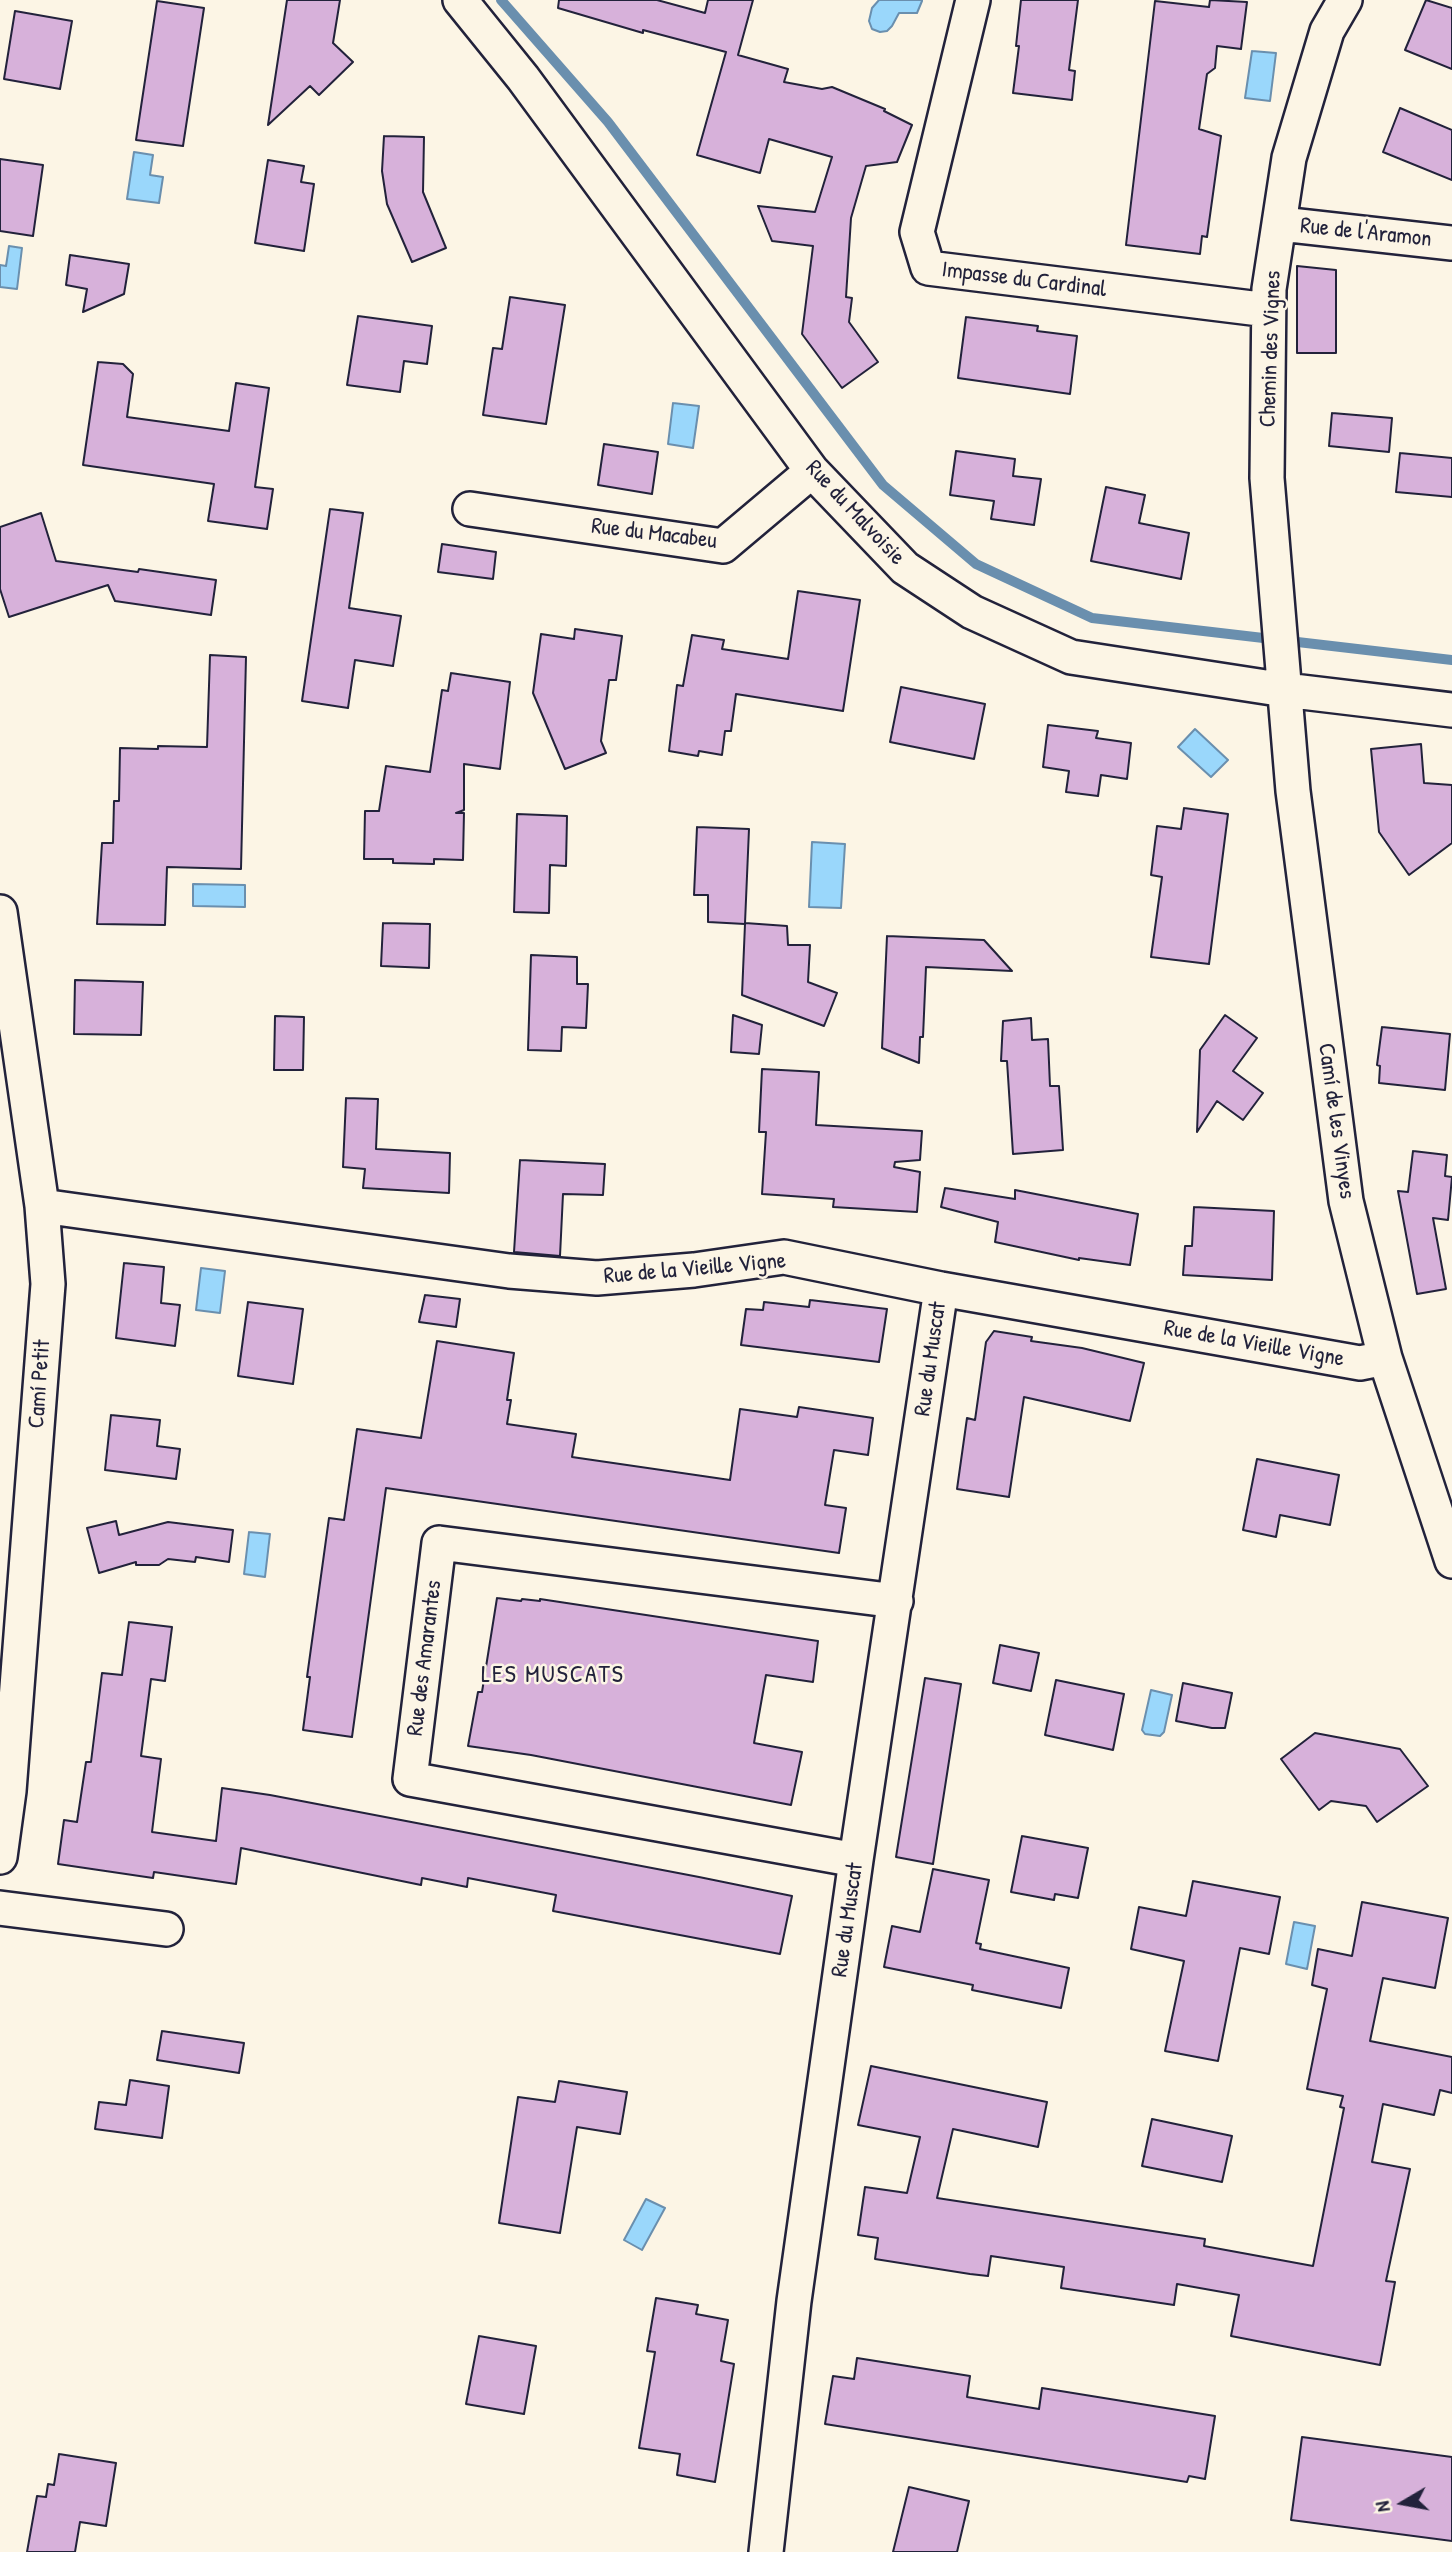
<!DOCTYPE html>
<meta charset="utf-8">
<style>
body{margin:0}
#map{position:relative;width:1452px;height:2552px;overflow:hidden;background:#fcf5e5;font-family:"Patrick Hand",sans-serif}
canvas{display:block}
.north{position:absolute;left:1368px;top:2468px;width:70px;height:70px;-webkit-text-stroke:5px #fcf5e5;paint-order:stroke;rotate:260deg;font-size:19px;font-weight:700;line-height:28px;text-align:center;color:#22223b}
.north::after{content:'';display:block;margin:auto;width:24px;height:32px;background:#22223b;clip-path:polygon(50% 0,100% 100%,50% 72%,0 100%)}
</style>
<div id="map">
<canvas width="1452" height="2552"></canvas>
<div class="north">N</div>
</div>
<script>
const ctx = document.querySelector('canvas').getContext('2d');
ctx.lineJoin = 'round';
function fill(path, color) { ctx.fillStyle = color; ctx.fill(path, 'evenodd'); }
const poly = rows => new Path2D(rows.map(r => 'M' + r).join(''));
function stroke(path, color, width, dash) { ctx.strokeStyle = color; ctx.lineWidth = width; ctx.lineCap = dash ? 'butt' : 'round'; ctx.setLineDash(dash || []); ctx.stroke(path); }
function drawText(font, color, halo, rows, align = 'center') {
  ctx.font = font + ' "Patrick Hand",sans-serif'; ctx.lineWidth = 5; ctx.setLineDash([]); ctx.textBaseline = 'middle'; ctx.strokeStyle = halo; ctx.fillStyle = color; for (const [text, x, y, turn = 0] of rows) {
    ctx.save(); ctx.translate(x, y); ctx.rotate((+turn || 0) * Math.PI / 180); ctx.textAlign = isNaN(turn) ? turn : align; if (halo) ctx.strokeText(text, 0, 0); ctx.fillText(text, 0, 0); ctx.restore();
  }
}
const water = poly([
 [879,0,922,0,922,1,917,13,899,13,892,26,887,31,880,32,872,29,869,21,872,8,879,0],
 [1252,51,1276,53,1270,101,1245,98,1252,51],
 [134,152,153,155,150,175,163,177,159,203,127,199,134,152],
 [9,246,22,248,17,289,0,287,0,265,6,266,9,246],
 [673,403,699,406,693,448,668,444,673,403],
 [1195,729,1228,760,1211,777,1178,747,1195,729],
 [812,842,845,844,841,908,809,907,812,842],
 [193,884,245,885,245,907,193,906,193,884],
 [201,1268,225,1271,220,1313,196,1310,201,1268],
 [249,1532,270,1534,265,1577,244,1574,249,1532],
 [1151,1690,1172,1695,1164,1732,1160,1736,1145,1734,1142,1730,1151,1690],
 [1294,1922,1315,1926,1307,1969,1286,1964,1294,1922],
 [646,2199,665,2208,642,2250,624,2240,646,2199]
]);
const stream = poly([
 [501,0,608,122,883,485,976,564,1092,618,1452,660]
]);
const building = poly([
 [287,0,340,0,333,43,353,62,319,95,310,86,268,125,287,0],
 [559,0,657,0,705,13,708,0,753,0,738,55,788,69,784,82,822,89,832,87,885,109,884,111,912,125,897,162,866,166,851,218,846,297,852,298,849,322,878,362,842,388,802,334,813,246,772,241,758,206,815,212,832,157,769,139,760,173,697,155,726,52,643,30,643,33,558,8,559,0],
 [1021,0,1078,0,1069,70,1075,71,1072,100,1013,93,1019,46,1016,46,1021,0],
 [1210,0,1247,2,1241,49,1217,46,1215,68,1207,74,1199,129,1221,136,1207,237,1202,236,1200,254,1126,245,1155,1,1209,7,1210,0],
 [1426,0,1452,8,1452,69,1405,50,1426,0],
 [157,1,204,8,183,146,136,140,157,1],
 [15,11,72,21,60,89,4,79,15,11],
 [1400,108,1452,130,1452,180,1383,152,1400,108],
 [384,136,424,137,423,192,446,248,412,262,387,204,382,171,384,136],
 [0,159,43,165,33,236,0,231,0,159],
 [268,160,304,166,301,182,314,184,304,251,255,243,268,160],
 [70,255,129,264,124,294,83,312,87,289,66,285,70,255],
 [1297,266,1336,270,1336,353,1297,353,1297,266],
 [510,297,565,305,546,424,483,415,493,348,502,349,510,297],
 [358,316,432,326,427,364,404,361,400,392,347,385,358,316],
 [966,317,1038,326,1037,331,1077,336,1070,394,958,378,966,317],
 [98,362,123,364,133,374,127,417,229,431,236,383,269,388,255,487,273,489,267,529,208,521,214,484,83,465,98,362],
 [1332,413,1392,418,1389,452,1329,446,1332,413],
 [604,444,658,452,652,494,598,485,604,444],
 [956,451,1015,459,1013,476,1041,479,1034,525,991,519,994,501,950,495,956,451],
 [1400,453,1452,458,1452,497,1396,492,1400,453],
 [1106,487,1145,495,1139,523,1189,533,1181,579,1091,561,1106,487],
 [330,509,363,513,349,608,401,616,393,666,355,660,348,708,302,701,330,509],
 [41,513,56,561,138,572,139,569,216,580,211,615,115,601,108,585,9,617,0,589,0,527,41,513],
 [442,544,496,552,493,579,438,572,442,544],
 [798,591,860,600,843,711,736,694,731,731,725,731,722,755,699,751,698,756,669,751,677,685,683,686,692,635,724,640,722,649,788,659,798,591],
 [575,629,622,636,616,680,609,680,601,741,606,753,565,769,533,693,541,634,574,639,575,629],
 [210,655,246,657,241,869,167,867,165,925,97,924,102,843,113,843,114,801,119,801,120,748,158,749,158,746,207,747,210,655],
 [451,673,510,682,500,769,464,764,464,810,456,813,464,813,463,860,434,859,434,864,393,863,393,859,364,859,365,811,379,811,386,766,430,772,442,690,448,691,451,673],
 [901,687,985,704,974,759,890,742,901,687],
 [1048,725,1098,731,1096,738,1131,743,1127,779,1101,775,1098,796,1066,792,1069,771,1043,767,1048,725],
 [1421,744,1424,783,1452,785,1452,843,1409,875,1379,832,1371,749,1421,744],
 [1184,808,1228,814,1209,964,1151,957,1162,877,1151,875,1157,826,1181,829,1184,808],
 [517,814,567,816,566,866,550,865,549,913,514,912,517,814],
 [697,827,749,829,745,923,787,926,788,945,810,945,808,982,837,993,824,1026,742,995,745,924,708,922,708,895,694,895,697,827],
 [383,923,430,924,429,968,381,966,383,923],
 [887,936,984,940,1012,971,926,967,923,1037,920,1037,919,1063,882,1048,887,936],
 [531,955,577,957,577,984,588,984,586,1028,562,1027,561,1051,528,1050,531,955],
 [75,980,143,982,141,1035,74,1034,75,980],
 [733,1015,762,1025,759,1054,731,1052,733,1015],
 [1225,1015,1257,1038,1233,1071,1263,1093,1243,1120,1217,1101,1197,1132,1200,1050,1225,1015],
 [275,1016,304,1017,303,1070,274,1070,275,1016],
 [1031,1018,1032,1040,1048,1039,1050,1086,1059,1086,1063,1150,1013,1154,1007,1061,1001,1061,1003,1021,1031,1018],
 [1382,1027,1450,1034,1445,1090,1379,1083,1380,1066,1377,1065,1382,1027],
 [762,1069,819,1072,816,1125,922,1131,920,1160,895,1162,894,1167,920,1172,917,1212,833,1207,834,1199,762,1194,766,1132,759,1132,762,1069],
 [346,1098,378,1099,376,1149,450,1153,449,1193,363,1188,365,1169,343,1167,346,1098],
 [1413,1151,1447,1155,1445,1176,1452,1177,1448,1220,1433,1218,1446,1289,1417,1294,1398,1191,1408,1192,1413,1151],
 [520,1160,605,1164,603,1195,563,1194,560,1256,514,1252,520,1160],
 [945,1188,1015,1199,1015,1190,1138,1214,1130,1265,1079,1258,1079,1260,995,1242,998,1222,941,1207,945,1188],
 [1194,1207,1274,1211,1272,1280,1183,1275,1185,1246,1192,1246,1194,1207],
 [124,1263,164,1267,161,1303,180,1305,175,1346,116,1338,124,1263],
 [425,1295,460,1299,456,1327,419,1322,425,1295],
 [810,1300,887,1309,879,1362,741,1345,746,1309,763,1310,764,1302,809,1307,810,1300],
 [248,1302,303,1309,293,1384,238,1376,248,1302],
 [994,1331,1032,1337,1031,1341,1082,1348,1144,1363,1130,1421,1024,1397,1009,1497,957,1489,967,1418,975,1420,986,1342,994,1331],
 [437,1341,514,1353,507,1400,511,1400,507,1424,576,1434,572,1457,730,1480,740,1409,797,1417,799,1407,873,1418,868,1455,834,1450,825,1505,846,1508,839,1553,386,1488,352,1737,303,1730,310,1677,307,1677,329,1518,344,1520,357,1429,421,1438,437,1341],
 [111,1415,160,1420,157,1446,180,1449,176,1479,105,1470,111,1415],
 [1257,1459,1339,1475,1330,1525,1280,1515,1276,1537,1243,1530,1257,1459],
 [116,1521,119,1535,168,1522,233,1530,229,1562,196,1557,195,1562,168,1559,159,1565,136,1565,136,1562,99,1573,87,1528,116,1521],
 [497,1598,521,1601,522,1599,540,1601,540,1599,818,1641,813,1682,766,1675,754,1743,802,1752,791,1805,531,1755,468,1746,478,1692,482,1692,497,1598],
 [129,1622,172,1627,165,1681,151,1679,141,1756,161,1759,152,1832,216,1841,222,1788,270,1795,699,1877,792,1896,780,1954,553,1911,556,1895,468,1878,467,1887,422,1878,421,1885,241,1848,236,1884,154,1872,153,1878,58,1864,64,1820,77,1822,86,1762,91,1762,102,1673,122,1675,129,1622],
 [1000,1645,1039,1653,1031,1691,993,1683,1000,1645],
 [925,1678,961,1684,933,1864,896,1857,925,1678],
 [1056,1680,1124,1694,1113,1750,1045,1735,1056,1680],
 [1183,1683,1232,1693,1225,1728,1212,1728,1176,1721,1183,1683],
 [1315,1733,1400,1749,1428,1786,1377,1822,1366,1806,1331,1801,1319,1810,1281,1759,1315,1733],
 [1022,1836,1088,1848,1078,1898,1055,1894,1054,1900,1011,1892,1022,1836],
 [933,1869,989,1880,976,1943,981,1944,980,1949,1069,1968,1061,2008,972,1990,973,1985,884,1967,892,1926,920,1932,933,1869],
 [1193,1881,1280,1897,1269,1954,1240,1948,1218,2061,1165,2051,1184,1961,1131,1949,1139,1907,1186,1916,1193,1881],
 [1362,1902,1448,1918,1435,1988,1383,1978,1370,2041,1452,2057,1452,2093,1440,2090,1434,2115,1383,2104,1372,2162,1410,2169,1386,2281,1395,2282,1380,2365,1231,2336,1239,2295,1177,2284,1174,2305,1061,2288,1064,2267,991,2256,988,2276,970,2274,875,2259,878,2238,858,2235,865,2187,907,2193,920,2137,858,2125,871,2066,1047,2102,1038,2147,953,2129,937,2198,1205,2239,1204,2246,1313,2266,1344,2108,1340,2107,1343,2096,1307,2089,1327,1989,1312,1985,1318,1949,1352,1956,1362,1902],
 [162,2031,244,2043,239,2073,157,2060,162,2031],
 [130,2080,169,2086,162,2138,95,2129,99,2102,126,2105,130,2080],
 [559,2081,627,2092,620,2134,577,2127,560,2233,499,2223,518,2097,555,2102,559,2081],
 [1152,2119,1232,2136,1222,2182,1142,2166,1152,2119],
 [656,2298,698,2305,696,2314,728,2320,721,2361,734,2364,715,2482,677,2475,680,2454,639,2448,655,2352,647,2351,656,2298],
 [479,2336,536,2346,524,2414,466,2404,479,2336],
 [857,2358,970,2376,967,2397,1039,2409,1042,2388,1215,2416,1205,2479,1189,2476,1187,2482,825,2424,833,2376,854,2379,857,2358],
 [1302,2437,1452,2457,1452,2541,1291,2520,1302,2437],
 [59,2454,116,2463,106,2526,80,2522,75,2552,27,2552,37,2496,46,2497,48,2484,54,2485,59,2454],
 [909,2487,969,2501,957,2552,893,2552,909,2487]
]);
const street = poly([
 [460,0,523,78,812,471,905,568,972,612,1071,657,1285,690,1452,710],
 [973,0,917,232,928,268,1268,310],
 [1345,0,1327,31,1289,158,1269,289,1267,478,1293,791,1346,1201,1385,1358,1452,1561],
 [1281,224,1452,243],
 [470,509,723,546,812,471],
 [0,912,42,1206,48,1284,9,1791,0,1857],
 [42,1206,509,1271,597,1278,694,1270,784,1257,941,1289,1360,1363,1385,1358],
 [856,1860,410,1779,439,1543,896,1601],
 [0,1908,166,1929],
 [766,2552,794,2301,856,1860,941,1289]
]);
const streetNames = [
 ["Rue de l'Aramon",1366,233,6],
 ["Impasse du Cardinal",1024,280,7],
 ["Chemin des Vignes",1271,349,-88],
 ["Rue du Malvoisie",855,513,47],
 ["Rue du Macabeu",654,534,7],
 ["Camí de les Vinyes",1336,1121,82],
 ["Rue de la Vieille Vigne",695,1269,-5],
 ["Rue de la Vieille Vigne",1254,1344,10],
 ["Rue du Muscat",931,1359,-82],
 ["Camí Petit",40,1384,-86],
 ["Rue des Amarantes",425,1658,-83],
 ["Rue du Muscat",848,1920,-82]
];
const neighbourhoodNames = [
 ["LES MUSCATS",553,1676]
];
fill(water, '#9ad7fb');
stroke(water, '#6a8fae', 2);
stroke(stream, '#6a8fae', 10);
fill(building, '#d7b1da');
stroke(building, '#22223b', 2);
stroke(street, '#22223b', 38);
stroke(street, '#fcf5e5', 33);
drawText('23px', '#22223b', '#fcf5e5', streetNames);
ctx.letterSpacing = '2px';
drawText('24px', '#22223b', '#fcf5e5', neighbourhoodNames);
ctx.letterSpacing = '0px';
</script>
